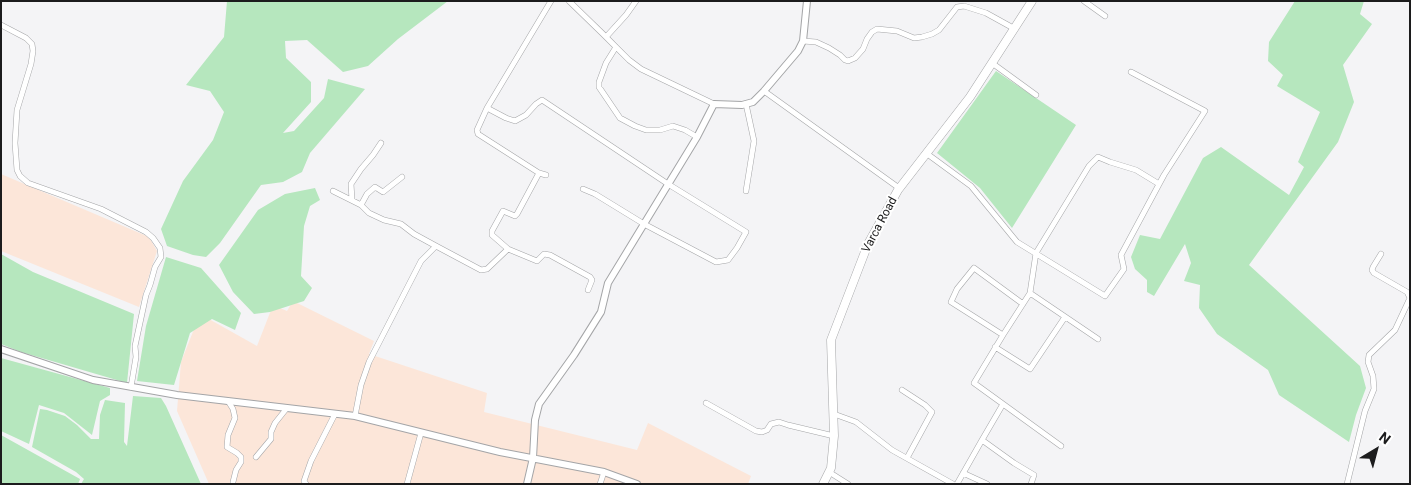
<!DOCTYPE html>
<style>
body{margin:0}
#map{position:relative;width:1411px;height:485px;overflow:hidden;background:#f4f4f6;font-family:Roboto,sans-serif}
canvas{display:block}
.frame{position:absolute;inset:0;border:2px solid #1c1c1d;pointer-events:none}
.north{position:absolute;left:1351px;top:425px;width:50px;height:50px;-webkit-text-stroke:4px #fff;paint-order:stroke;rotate:37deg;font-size:14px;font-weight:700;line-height:20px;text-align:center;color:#1c1c1d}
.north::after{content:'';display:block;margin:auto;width:18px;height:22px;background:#1c1c1d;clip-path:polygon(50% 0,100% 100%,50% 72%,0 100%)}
</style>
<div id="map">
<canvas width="1411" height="485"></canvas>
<div class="frame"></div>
<div class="north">N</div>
</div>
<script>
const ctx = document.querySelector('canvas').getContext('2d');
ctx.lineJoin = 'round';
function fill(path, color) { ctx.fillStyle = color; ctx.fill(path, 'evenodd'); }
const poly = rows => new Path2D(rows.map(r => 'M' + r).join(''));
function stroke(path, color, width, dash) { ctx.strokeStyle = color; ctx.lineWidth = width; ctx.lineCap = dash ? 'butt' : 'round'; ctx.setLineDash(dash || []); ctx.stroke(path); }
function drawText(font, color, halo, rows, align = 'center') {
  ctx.font = font + ' Roboto,sans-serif'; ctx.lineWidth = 4; ctx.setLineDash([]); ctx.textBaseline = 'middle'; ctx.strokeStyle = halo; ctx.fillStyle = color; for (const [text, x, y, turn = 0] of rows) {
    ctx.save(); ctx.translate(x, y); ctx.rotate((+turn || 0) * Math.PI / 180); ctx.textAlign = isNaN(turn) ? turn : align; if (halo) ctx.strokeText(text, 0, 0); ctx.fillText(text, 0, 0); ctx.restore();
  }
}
const commercial = poly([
 [1,174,149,237,157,251,139,307,1,251],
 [293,301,374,341,369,354,487,393,484,412,637,450,648,423,751,476,748,484,209,484,177,411,181,362,200,314,257,346,273,305,287,311]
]);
const green = poly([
 [227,1,448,1,398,39,368,66,343,72,307,40,285,41,286,58,311,82,311,102,283,133,294,131,324,98,328,79,365,89,310,153,302,172,283,182,261,185,220,243,206,257,193,255,167,246,161,229,183,181,213,140,224,112,210,91,186,85,224,37],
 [1295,1,1364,1,1360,14,1372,24,1343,65,1354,102,1338,142,1249,265,1360,366,1366,388,1356,415,1349,442,1279,395,1268,370,1217,334,1199,308,1200,285,1184,281,1191,263,1185,244,1154,296,1147,292,1147,280,1135,269,1131,257,1140,235,1160,239,1203,158,1221,147,1289,195,1304,167,1298,162,1320,112,1277,86,1283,75,1268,61,1269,42],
 [996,71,1076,125,1012,228,980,188,937,153],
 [315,188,320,200,310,206,304,226,301,276,312,288,304,301,270,312,254,314,233,292,219,265,258,210,285,194],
 [1,254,33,272,134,314,127,383,21,352,1,344],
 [166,257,201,268,241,313,235,330,212,319,190,333,174,385,137,381,146,326],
 [1,358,110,388,110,395,100,401,92,435,64,413,39,405,29,444,1,431],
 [133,396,161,398,166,406,201,484,81,484,84,479,76,472,32,447,40,409,47,410,65,416,77,425,91,439,99,439,100,415,105,400,125,403,124,442,127,446],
 [1,435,80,479,78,484,1,484]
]);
const minor = poly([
 [551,1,487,108,506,118,515,121,526,115,536,104,542,100,668,184,746,232,737,248,728,260,716,262,644,224,595,194,583,189],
 [569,1,602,33,629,60,641,69,714,104],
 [1084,1,1105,16],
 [1,25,26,38,32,44,33,51,31,64,17,110,15,143,17,170,20,176,28,183,101,209,146,232,153,238,160,248,161,257,155,267,150,285,146,295,135,346,136,357,131,387],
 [606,37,626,15,636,1],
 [803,41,816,42,829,48,840,55,845,60,848,61,855,58,863,49,867,39,872,32,877,29,897,31,914,38,922,37,932,34,939,30,957,7,964,6,986,13,1015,29],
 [616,47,606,63,599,82,599,87,620,118,635,126,646,130,660,130,673,126,685,130,697,137],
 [992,63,1036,95],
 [764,91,899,188],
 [746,104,754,141,746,191],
 [487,108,477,130,478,134,539,173,546,175],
 [926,153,971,186,1017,242,1105,296,1124,269,1121,255,1164,175,1205,111,1131,72],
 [333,191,361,205,369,213,384,220,401,224,414,234,436,246],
 [352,200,351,184,361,169,373,155,381,143],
 [361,205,367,194,375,187,383,192,402,177],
 [508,249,492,235,492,231,503,211,515,216,517,214,539,173],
 [1030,293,1036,253,1089,166,1098,157,1110,162,1136,170,1159,184],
 [1023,304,974,268,957,289,951,302,1003,335,1030,293,1098,339],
 [1003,335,974,383,1003,404,982,440,1014,463,1034,475,1031,484],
 [995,347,1030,369,1065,317],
 [902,390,925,405,932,412,907,458],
 [228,401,233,409,235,418,228,435,227,447,237,453,241,457,241,462,236,470,233,482],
 [706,403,756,431,762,432,767,430,771,424,779,422,788,425,834,436],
 [1003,404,1061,446],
 [834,414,856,422,892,450,953,484],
 [355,416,361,385,369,362,421,261,436,246,481,270,487,269,508,249,537,261,544,254,550,255,590,277,592,280,588,290],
 [256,457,271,439,271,432,275,423,287,408],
 [829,472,848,484],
 [963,473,987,484],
 [306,484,304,481,311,461,335,414],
 [407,484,421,433],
 [600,484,604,472],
 [957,484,982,440],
 [1347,484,1365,411,1374,389,1373,376,1368,362,1369,355,1395,330,1410,298,1407,292,1374,273,1372,270,1373,267,1381,254]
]);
const tertiary = poly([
 [1,349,93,380,177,395,355,416,500,452,604,472,637,484],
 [527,484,533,458,535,420,539,404,574,355,601,312,608,283,697,137,714,104,742,105,753,102,764,91,798,51,803,41,807,1]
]);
const secondary = poly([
 [823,484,831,468,834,436,831,340,868,244,898,190,970,97,1032,1]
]);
const streetNames = [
 ["Varca Road",880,225,-62]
];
fill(commercial, '#fce6d9');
fill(green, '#b6e7be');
stroke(minor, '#a4a5a7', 6);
stroke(tertiary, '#a4a5a7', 8);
stroke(secondary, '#a4a5a7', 9);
stroke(minor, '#fff', 5);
stroke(tertiary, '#fff', 6);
stroke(secondary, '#fff', 8);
drawText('12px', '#1c1c1d', '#fff', streetNames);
</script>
